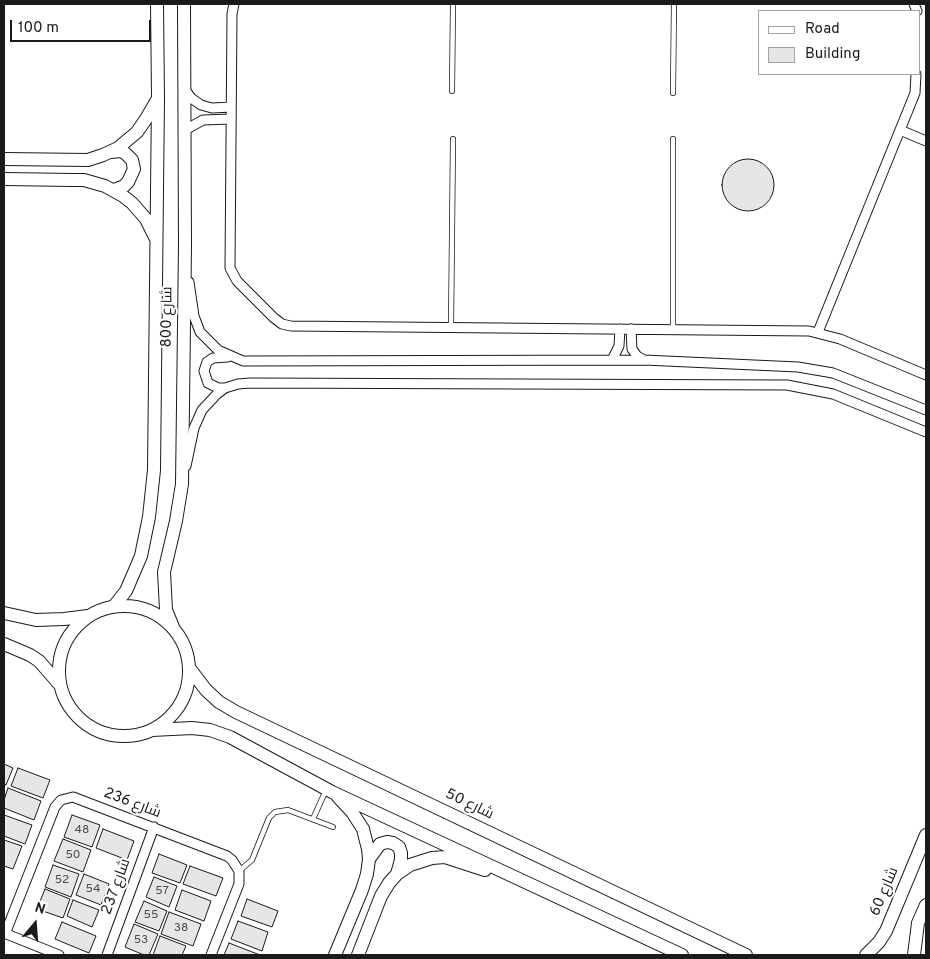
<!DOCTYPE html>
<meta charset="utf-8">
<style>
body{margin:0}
#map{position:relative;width:930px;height:959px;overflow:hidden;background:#fff;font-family:Overpass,sans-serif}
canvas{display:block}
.frame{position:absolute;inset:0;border:5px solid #1a1a1a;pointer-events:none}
.legend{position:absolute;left:758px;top:10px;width:162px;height:65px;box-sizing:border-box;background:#fff;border:1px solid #a3a3a3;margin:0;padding:6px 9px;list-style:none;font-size:15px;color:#1a1a1a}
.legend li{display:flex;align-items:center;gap:10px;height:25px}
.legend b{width:25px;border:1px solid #a3a3a3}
.north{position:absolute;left:10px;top:899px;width:50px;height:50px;-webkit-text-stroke:4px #fff;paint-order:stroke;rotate:18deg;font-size:14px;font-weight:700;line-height:20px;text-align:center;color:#1a1a1a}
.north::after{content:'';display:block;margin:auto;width:18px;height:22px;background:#1a1a1a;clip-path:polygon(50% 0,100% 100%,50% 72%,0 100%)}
.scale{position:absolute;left:10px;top:20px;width:141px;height:22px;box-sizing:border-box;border:2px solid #1a1a1a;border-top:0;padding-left:6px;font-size:15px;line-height:18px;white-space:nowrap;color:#1a1a1a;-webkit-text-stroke:4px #fff;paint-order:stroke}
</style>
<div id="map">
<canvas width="930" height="959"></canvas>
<div class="frame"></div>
<ul class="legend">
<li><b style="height:6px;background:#fff"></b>Road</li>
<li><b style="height:14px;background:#e6e6e6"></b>Building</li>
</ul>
<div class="north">N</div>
<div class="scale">100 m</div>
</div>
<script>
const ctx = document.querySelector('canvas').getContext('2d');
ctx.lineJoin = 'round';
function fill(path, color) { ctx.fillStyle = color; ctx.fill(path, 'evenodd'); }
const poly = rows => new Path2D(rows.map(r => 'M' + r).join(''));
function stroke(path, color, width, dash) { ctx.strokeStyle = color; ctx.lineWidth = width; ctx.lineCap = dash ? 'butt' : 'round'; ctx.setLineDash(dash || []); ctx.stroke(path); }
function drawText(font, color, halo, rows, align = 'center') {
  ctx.font = font + ' Overpass,Cairo,sans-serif'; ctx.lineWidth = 4; ctx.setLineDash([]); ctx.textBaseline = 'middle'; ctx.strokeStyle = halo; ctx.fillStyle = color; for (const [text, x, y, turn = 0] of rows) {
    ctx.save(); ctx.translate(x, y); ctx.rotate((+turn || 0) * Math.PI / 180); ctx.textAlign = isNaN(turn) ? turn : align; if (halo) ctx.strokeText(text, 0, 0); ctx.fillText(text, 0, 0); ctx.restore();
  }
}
const building = poly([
 '722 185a26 26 0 1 1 52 0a26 26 0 1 1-52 0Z',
 [4,764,13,768,6,785,4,784,4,764],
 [18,768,50,780,43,798,11,786,18,768],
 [8,788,41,801,34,820,4,808,4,800,8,788],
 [4,815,32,825,25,844,4,836,4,815],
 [72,815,100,825,92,847,64,837,72,815],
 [103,829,134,841,127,860,96,848,103,829],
 [63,839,91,850,83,872,54,861,63,839],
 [4,840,22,846,13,869,4,866,4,840],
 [159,854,187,865,180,883,152,873,159,854],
 [53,865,79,874,71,897,45,887,53,865],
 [190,866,223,878,216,896,183,884,190,866],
 [84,874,109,884,101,905,76,895,84,874],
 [154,877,177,886,169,907,146,897,154,877],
 [45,889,70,899,63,918,37,909,45,889],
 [182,890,211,901,204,921,175,910,182,890],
 [247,899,278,911,272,927,241,916,247,899],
 [73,900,99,910,92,927,67,916,73,900],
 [144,901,167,911,159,931,135,922,144,901],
 [169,912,201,924,193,946,161,934,169,912],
 [238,921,268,932,262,951,231,939,238,921],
 [62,922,96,936,89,953,55,939,62,922],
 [134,924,158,934,149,955,144,955,125,947,134,924],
 [160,936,186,946,182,955,153,955,160,936],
 [229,943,260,955,224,955,229,943]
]);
const lane = poly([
 [452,91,453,4],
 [673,93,674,4],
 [673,139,673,329],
 [451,327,453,139],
 [313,819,326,790],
 [239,871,252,860,269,818,275,812,288,810,333,827]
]);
const street = poly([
 [234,4,232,14,230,268,237,281,274,318,282,324,291,326,809,331,840,339,926,375],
 [914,4,917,11],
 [184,88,191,98,201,105,212,108,231,107],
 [185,130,203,120,231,119],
 [900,130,926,141],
 [189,282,194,316,200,332,218,350,243,361,644,360,798,367,833,373,926,410],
 [631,329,632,349,637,356,644,360],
 [818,332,915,93,916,74],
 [612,360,619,346,620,329],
 [225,388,218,388,208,383,204,371,207,362,213,358,228,357],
 [186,466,194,428,202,410,217,394,225,388,238,384,250,383,787,385,833,394,926,432],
 [4,933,59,955],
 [5,934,55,807,61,800,73,797,227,856,232,860,239,871,239,884,211,955],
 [107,955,154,827]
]);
const secondary = poly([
 [111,152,120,151,125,153,132,160,134,169,128,182,124,186,114,190],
 [4,159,88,160,103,155,118,148,137,132,146,119,157,100],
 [4,179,73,180,84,180,105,186,123,196,132,203,146,219,156,239],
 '59 671a65 65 0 1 1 130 0a65 65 0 1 1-130 0Z',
 [114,606,126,591,141,556,149,517,154,470,158,98,157,4],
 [4,613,36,620,64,619,88,616],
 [173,627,166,610,164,572,176,521,182,484,185,246,184,4],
 [4,644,30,655,39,661,60,685],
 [190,669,206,690,219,702,236,712,746,955],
 [152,730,192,728,210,730,230,737,332,792,682,955],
 [369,859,380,844,387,842,393,843,399,847,401,853,401,860,397,874],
 [335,955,362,890,367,874,369,859,368,849,363,829,352,812,338,797],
 [358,955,381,896,389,883,397,874,410,865,432,858,445,857,485,870],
 [866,955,879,942,886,931,926,835],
 [914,955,918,923,926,905]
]);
const numberNames = [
 ["48",82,831],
 ["50",73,856],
 ["52",62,881],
 ["54",93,890],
 ["57",162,892],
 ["55",151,916],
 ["38",181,929],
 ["53",141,941]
];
const streetNames = [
 ["شارع 800",168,317,-89],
 ["شارع 236",132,804,21],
 ["شارع 50",469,805,26],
 ["شارع 237",117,887,-70],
 ["شارع 60",885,892,-67]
];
fill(building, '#e6e6e6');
stroke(building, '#1a1a1a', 1);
stroke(lane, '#1a1a1a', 6);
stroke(street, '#1a1a1a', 11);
stroke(secondary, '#1a1a1a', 14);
stroke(lane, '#fff', 4.5);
stroke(street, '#fff', 9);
stroke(secondary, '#fff', 12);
drawText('12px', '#4d4d4d', null, numberNames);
drawText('15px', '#1a1a1a', '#fff', streetNames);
</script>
